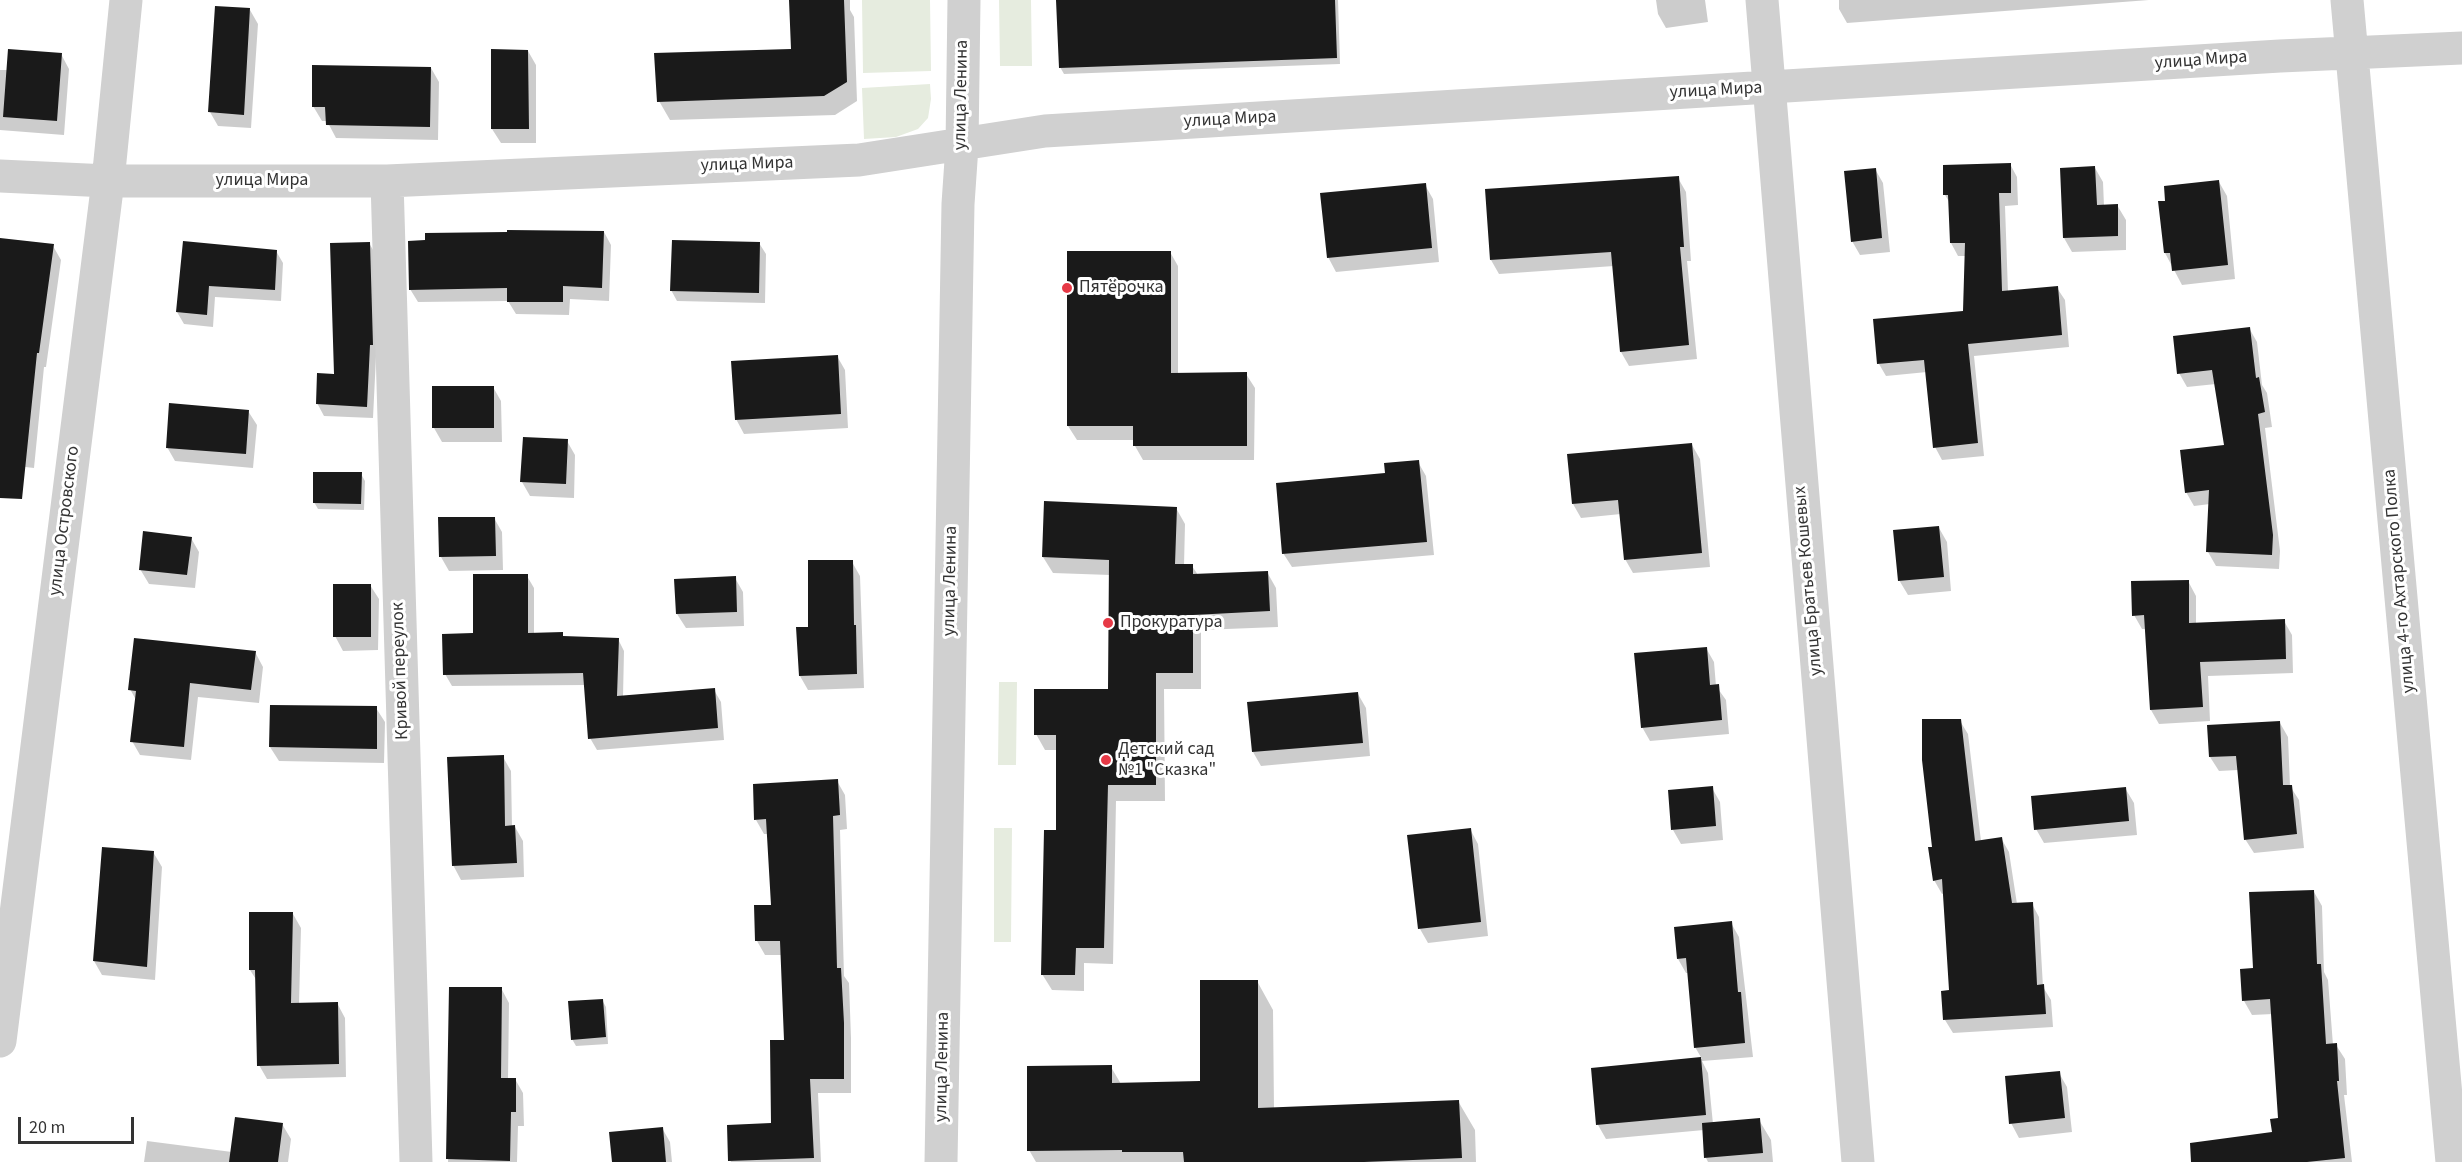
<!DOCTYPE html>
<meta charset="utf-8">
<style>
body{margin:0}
#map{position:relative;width:2462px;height:1162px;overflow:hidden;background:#fff;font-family:"Source Sans 3",sans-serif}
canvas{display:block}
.scale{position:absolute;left:18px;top:1117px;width:116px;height:27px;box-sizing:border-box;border:3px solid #333;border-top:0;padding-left:8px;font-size:18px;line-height:21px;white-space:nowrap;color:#333;-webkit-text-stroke:4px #fff;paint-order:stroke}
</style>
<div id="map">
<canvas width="2462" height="1162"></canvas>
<div class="scale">20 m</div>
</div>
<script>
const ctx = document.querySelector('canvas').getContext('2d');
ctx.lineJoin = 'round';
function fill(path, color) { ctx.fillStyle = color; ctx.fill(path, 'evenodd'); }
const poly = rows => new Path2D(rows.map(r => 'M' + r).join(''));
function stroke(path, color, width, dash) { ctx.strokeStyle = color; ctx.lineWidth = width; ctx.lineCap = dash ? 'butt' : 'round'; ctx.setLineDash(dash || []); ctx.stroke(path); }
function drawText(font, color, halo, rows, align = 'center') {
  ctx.font = font + ' "Source Sans 3",sans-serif'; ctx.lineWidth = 6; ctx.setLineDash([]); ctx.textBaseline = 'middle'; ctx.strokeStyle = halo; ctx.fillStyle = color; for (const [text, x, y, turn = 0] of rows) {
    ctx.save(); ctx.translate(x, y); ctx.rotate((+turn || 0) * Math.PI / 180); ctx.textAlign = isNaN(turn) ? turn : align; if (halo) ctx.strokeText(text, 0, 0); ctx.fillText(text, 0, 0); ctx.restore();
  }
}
const green = poly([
 [862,0,930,0,931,71,863,73],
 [999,0,1031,0,1032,66,1000,66],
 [930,84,931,99,928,118,918,129,896,137,864,139,862,88],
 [999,682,1017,682,1016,765,998,765],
 [994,828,1012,828,1011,942,994,942]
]);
const shadow = poly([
 [790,0,850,0,850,10,854,17,857,101,835,115,670,120,659,101,792,51],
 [1058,0,1338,0,1340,64,1064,74,1060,67],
 [1656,0,1705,0,1708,22,1666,28,1658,14],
 [1839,0,2149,0,1847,23,1839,9],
 [250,10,258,24,251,128,218,126,210,112],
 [528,51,536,65,536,143,501,143,492,129],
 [61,54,69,69,64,135,0,130,0,70,8,70],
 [431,68,439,82,438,140,336,138,327,121,322,121,313,106],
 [2010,164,2017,177,2018,205,2005,206,2008,292,2057,288,2065,300,2069,347,1974,356,1984,456,1942,460,1935,447,1927,372,1886,376,1879,364,1964,313,1966,256,1958,256,1951,243,1950,203,1945,195],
 [2095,168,2103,182,2104,206,2117,205,2126,220,2126,250,2072,252,2064,238],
 [1875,169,1883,183,1890,252,1860,255,1852,241],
 [1678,178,1686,192,1691,261,1687,261,1697,359,1629,366,1621,352,1614,266,1499,274,1491,260],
 [2219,182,2227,196,2235,279,2182,285,2165,253,2160,203,2167,202],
 [1425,185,1433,199,1439,262,1336,272,1328,257],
 [604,232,611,245,609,301,570,299,569,315,516,314,508,301,418,302,410,289],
 [0,240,53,246,61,260,46,367,44,367,34,468,0,464],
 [185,243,276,251,283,263,281,301,215,297,213,327,184,324,177,312],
 [369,243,376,255,376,357,373,418,324,416,317,403,335,376],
 [759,243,766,254,765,303,677,301,671,290],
 [1170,252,1178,266,1178,375,1246,374,1255,388,1254,460,1143,460,1135,446,1135,440,1077,440,1068,426],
 [2249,328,2257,342,2262,385,2267,393,2272,427,2265,428,2280,551,2279,569,2216,566,2208,552,2210,504,2194,506,2186,492,2225,446,2216,384,2187,387,2179,373],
 [837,356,845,370,848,428,744,434,736,419],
 [493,387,501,401,502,442,442,442,434,428],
 [248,411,257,425,253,468,175,461,167,447],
 [524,439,567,441,575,455,574,498,530,496,522,482],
 [1692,445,1700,459,1710,567,1633,573,1625,559,1621,514,1581,518,1573,504],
 [1418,462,1426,476,1434,555,1292,567,1283,553,1386,474],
 [361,474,365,481,364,510,318,509,314,502],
 [1176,508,1185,524,1184,566,1192,566,1198,575,1267,572,1276,588,1278,627,1201,630,1201,689,1164,689,1165,801,1116,801,1113,964,1084,963,1084,991,1052,990,1042,974,1057,831,1058,750,1045,750,1036,734,1109,691,1110,575,1053,573,1043,557],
 [494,518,502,532,503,570,449,571,441,557],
 [1939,528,1947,542,1951,591,1908,595,1899,580],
 [191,538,199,552,195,588,149,584,140,569],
 [852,562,860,576,864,688,808,690,800,676,798,629,810,628],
 [527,576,534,588,534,634,564,638,618,639,624,651,623,697,714,690,721,702,724,740,597,750,590,738,586,685,452,686,445,674,474,635],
 [735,578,743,592,744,626,686,628,677,614],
 [2188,581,2196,596,2196,624,2284,621,2292,635,2293,673,2208,676,2210,721,2159,724,2151,710,2147,629,2142,629,2134,615],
 [370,585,379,599,378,650,343,651,335,636],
 [1706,648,1714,662,1716,686,1726,700,1729,734,1650,741,1642,727],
 [255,652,263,667,259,703,198,697,191,760,140,755,132,741,136,700,130,689],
 [1358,694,1366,708,1370,756,1261,766,1253,752],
 [376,708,385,722,384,763,279,761,270,747],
 [1960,721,1968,734,1981,841,2001,838,2009,852,2017,904,2032,904,2039,917,2043,987,2051,1000,2053,1027,1953,1033,1945,1020,1950,992,1945,893,1942,894,1934,880,1933,848],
 [2280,723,2288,737,2290,786,2299,800,2304,848,2254,853,2245,839,2238,770,2219,771,2210,757,2209,726],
 [503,757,511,771,512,827,515,827,523,841,524,877,461,880,453,865],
 [837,781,845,795,847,829,840,830,844,976,849,983,851,1038,851,1093,818,1093,821,1162,731,1162,730,1160,772,1124,786,1041,782,955,765,955,757,941,772,906,768,834,764,834,756,820],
 [1712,788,1720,802,1723,840,1681,844,1673,830],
 [2125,788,2134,803,2137,835,2044,843,2036,829],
 [1470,829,1478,844,1488,936,1428,943,1420,929],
 [153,852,162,867,155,980,102,975,94,961],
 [2314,892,2322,906,2324,972,2328,980,2333,1045,2336,1045,2345,1059,2347,1095,2344,1095,2352,1162,2276,1162,2279,1120,2273,1014,2252,1015,2244,1001,2255,970],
 [293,914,301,928,299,1004,337,1003,345,1018,346,1077,267,1079,259,1065,257,981,250,970],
 [1731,923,1739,937,1753,1057,1702,1061,1708,1073,1713,1124,1759,1120,1771,1140,1773,1162,1708,1162,1706,1158,1704,1130,1606,1139,1598,1125,1593,1069,1702,1059,1695,1047,1689,973,1686,973,1678,959],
 [1257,981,1273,1010,1274,1109,1458,1101,1475,1130,1476,1162,1036,1162,1029,1150,1111,1067,1121,1084,1202,1083],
 [501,988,509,1003,508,1079,515,1079,523,1093,524,1126,518,1126,517,1162,448,1162,452,1034],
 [602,1000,606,1007,608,1044,576,1046,572,1039],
 [2059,1073,2067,1087,2072,1132,2019,1138,2011,1123],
 [282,1124,291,1139,288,1162,144,1162,147,1141,232,1152],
 [662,1128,670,1142,672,1162,614,1162]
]);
const building = poly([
 [789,0,844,0,847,82,824,96,657,102,654,53,791,49],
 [1056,0,1335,0,1337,58,1059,68],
 [215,6,250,8,244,115,208,112],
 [8,49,62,53,57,121,3,117],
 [491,49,528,50,529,129,491,129],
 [312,65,431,67,430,127,326,125,325,107,312,107],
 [2011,163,2011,193,1999,193,2002,291,2058,286,2062,335,1968,344,1978,443,1933,448,1924,360,1877,364,1873,319,1963,311,1965,243,1950,243,1948,195,1943,195,1943,165],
 [2095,166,2097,205,2118,204,2118,236,2063,238,2060,168],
 [1876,168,1882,238,1851,242,1844,171],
 [1679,176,1684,247,1680,247,1689,345,1620,352,1611,252,1490,260,1485,189],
 [2219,180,2228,265,2172,271,2170,253,2164,253,2158,201,2165,201,2164,186],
 [1426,183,1432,248,1327,258,1320,193],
 [507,230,604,231,602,288,563,286,563,302,507,302,507,288,409,290,408,241,425,240,425,233,507,232],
 [0,238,54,244,39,353,37,353,22,499,0,498],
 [672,240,760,242,759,293,670,291],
 [183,241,277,250,275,290,209,286,207,315,176,312],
 [370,242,373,345,370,345,367,407,316,404,317,373,334,374,330,243],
 [1067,251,1171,251,1171,373,1247,372,1247,446,1133,446,1133,426,1067,426],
 [2250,327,2256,378,2259,377,2265,412,2258,414,2273,535,2272,555,2206,552,2209,490,2185,493,2180,450,2224,445,2212,370,2177,374,2173,336],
 [838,355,841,414,735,420,731,361],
 [432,386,494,386,494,428,432,428],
 [169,403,249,410,246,454,166,448],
 [523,437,568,439,566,484,520,482],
 [1692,443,1702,553,1624,560,1618,500,1572,504,1567,454],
 [1419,460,1427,542,1282,554,1276,483,1385,473,1384,463],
 [313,472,362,472,361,504,313,503],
 [1044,501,1177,507,1175,564,1193,564,1193,574,1268,571,1270,611,1193,615,1193,673,1156,673,1156,785,1108,785,1104,948,1076,948,1075,975,1041,975,1044,830,1056,830,1056,735,1034,735,1034,689,1108,689,1109,560,1042,557],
 [438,517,495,517,496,556,439,557],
 [1939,526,1944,577,1898,581,1893,530],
 [143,531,192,537,187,575,139,570],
 [808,560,853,560,854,625,856,625,857,674,799,676,796,627,808,627],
 [473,574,528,574,528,633,563,632,563,636,619,638,617,696,715,688,718,728,588,739,583,673,443,675,442,634,473,633],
 [736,576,737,612,676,614,674,579],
 [2189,580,2189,623,2285,619,2286,659,2200,662,2203,707,2150,710,2144,615,2132,616,2131,581],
 [333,584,371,584,371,637,333,637],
 [134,638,256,651,251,690,190,683,184,747,130,742,136,691,128,690],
 [1707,647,1710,685,1719,684,1722,720,1641,728,1634,653],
 [1358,692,1363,743,1252,752,1247,702],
 [270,705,377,706,377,749,269,747],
 [1922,719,1961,719,1975,841,2002,837,2012,903,2033,902,2037,985,2044,984,2046,1014,1943,1020,1941,991,1949,990,1942,879,1933,881,1928,847,1932,847,1922,760],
 [2280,721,2283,785,2292,785,2297,834,2244,840,2236,756,2209,757,2207,725],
 [504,755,505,826,515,825,517,863,452,866,447,757],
 [838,779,840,815,833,816,837,968,841,968,844,1023,844,1079,810,1079,814,1158,728,1161,727,1125,771,1123,770,1040,784,1040,780,941,755,941,754,905,771,905,766,819,754,820,753,784],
 [1713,786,1716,826,1671,830,1668,790],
 [2126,787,2129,821,2034,830,2031,796],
 [1471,828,1481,922,1418,929,1407,835],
 [102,847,154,851,147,967,93,961],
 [2314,890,2317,964,2321,964,2326,1044,2337,1043,2339,1081,2337,1081,2345,1158,2307,1162,2191,1162,2190,1143,2272,1132,2270,1119,2278,1118,2270,999,2242,1001,2240,969,2253,968,2249,892],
 [249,912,293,912,291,1003,338,1002,339,1064,257,1066,255,970,249,970],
 [1732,921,1738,992,1741,992,1745,1043,1694,1048,1686,958,1677,959,1674,927],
 [1200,980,1258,980,1258,1108,1459,1100,1462,1158,1364,1162,1184,1162,1183,1152,1122,1152,1122,1150,1027,1151,1027,1066,1112,1065,1112,1083,1200,1081],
 [449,987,502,987,501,1078,516,1078,516,1112,511,1112,510,1161,446,1159],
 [603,999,606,1037,571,1040,568,1001],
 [1701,1057,1706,1115,1596,1125,1591,1068],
 [2060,1071,2065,1118,2009,1124,2005,1076],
 [235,1117,283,1123,278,1162,229,1162],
 [1760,1118,1763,1153,1704,1158,1702,1123],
 [663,1127,666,1162,612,1162,609,1132]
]);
const street = poly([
 [1762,0,1858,1162],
 [2347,0,2452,1162],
 [0,176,108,181,387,181,859,160,1045,131,2280,56,2462,48],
 [387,181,416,1162],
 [0,1041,108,181,126,0],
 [941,1162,958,204,962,146,964,0]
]);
const markers = [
 [1067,288,6,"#e63946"],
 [1108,623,6,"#e63946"],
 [1106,760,6,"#e63946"]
];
const streetNames = [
 ["улица Мира",2201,61,-4],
 ["улица Мира",1716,91,-3],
 ["улица Ленина",962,95,-89],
 ["улица Мира",1230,120,-3],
 ["улица Мира",747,165,-2],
 ["улица Мира",262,181],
 ["улица Островского",65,521,-83],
 ["улица Ленина",951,581,-89],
 ["улица Братьев Кошевых",1809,581,-95],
 ["улица 4-го Ахтарского Полка",2400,581,-95],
 ["Кривой переулок",401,671,-92],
 ["улица Ленина",943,1067,-89]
];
const poiNames = [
 ["Пятёрочка",1079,288],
 ["Прокуратура",1120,623],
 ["Детский сад",1118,750],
 ["№1 \"Сказка\"",1118,771]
];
fill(green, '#e6ecdf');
fill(shadow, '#0003');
fill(building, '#1a1a1a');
stroke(street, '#d0d0d0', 33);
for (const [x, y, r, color] of markers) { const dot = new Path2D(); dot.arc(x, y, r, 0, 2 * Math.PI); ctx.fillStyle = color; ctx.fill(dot); stroke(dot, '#fff', 2); }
drawText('18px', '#333', '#fff', streetNames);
drawText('18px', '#333', '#fff', poiNames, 'left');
</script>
